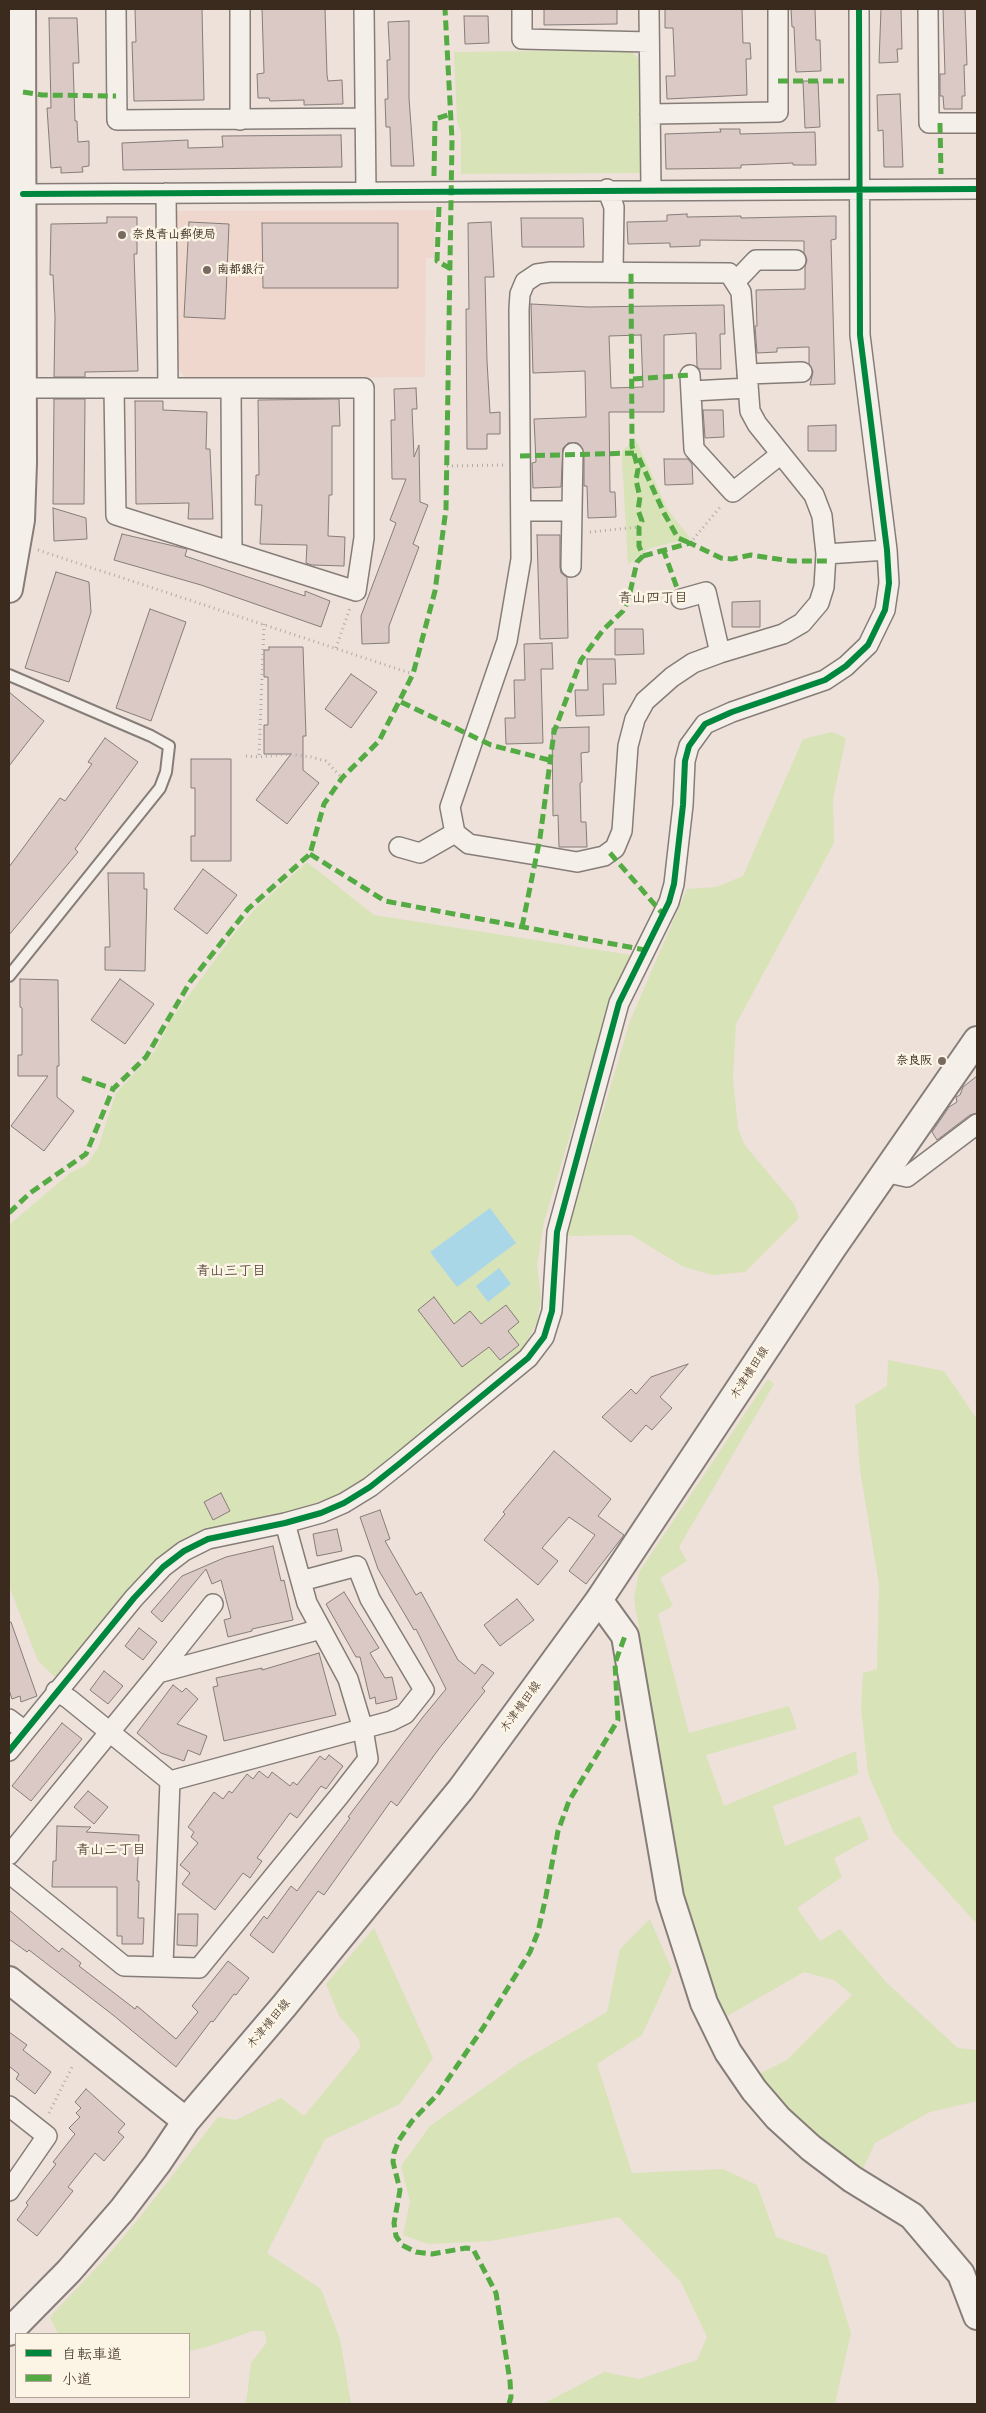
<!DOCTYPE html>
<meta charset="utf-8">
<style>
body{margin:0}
#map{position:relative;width:986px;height:2413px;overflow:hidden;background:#ede1da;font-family:Pangolin,"Klee One",sans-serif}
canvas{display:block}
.frame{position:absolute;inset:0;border:10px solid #3b2a1e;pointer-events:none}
.legend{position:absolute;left:15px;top:2333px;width:175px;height:65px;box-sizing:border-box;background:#fcf5e5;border:1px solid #afa495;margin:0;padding:6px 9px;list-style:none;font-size:15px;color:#3b2a1e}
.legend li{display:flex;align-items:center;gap:10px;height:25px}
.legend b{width:25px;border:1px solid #afa495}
</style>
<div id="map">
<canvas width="986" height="2413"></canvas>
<div class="frame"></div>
<ul class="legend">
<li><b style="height:6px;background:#00873e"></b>自転車道</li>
<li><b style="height:6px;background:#55ab43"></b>小道</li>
</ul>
</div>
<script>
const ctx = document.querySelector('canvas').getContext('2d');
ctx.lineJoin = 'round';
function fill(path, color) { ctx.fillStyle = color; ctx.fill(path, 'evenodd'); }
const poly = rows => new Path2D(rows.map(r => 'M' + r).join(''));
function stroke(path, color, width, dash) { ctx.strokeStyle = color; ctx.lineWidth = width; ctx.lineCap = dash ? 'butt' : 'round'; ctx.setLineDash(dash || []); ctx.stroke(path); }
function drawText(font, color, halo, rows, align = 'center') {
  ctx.font = font + ' Pangolin,"Klee One",sans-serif'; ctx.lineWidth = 5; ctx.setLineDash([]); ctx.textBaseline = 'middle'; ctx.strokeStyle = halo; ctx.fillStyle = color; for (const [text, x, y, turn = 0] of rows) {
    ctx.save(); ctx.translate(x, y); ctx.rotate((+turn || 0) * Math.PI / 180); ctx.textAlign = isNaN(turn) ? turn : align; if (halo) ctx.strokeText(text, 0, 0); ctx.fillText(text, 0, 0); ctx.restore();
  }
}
const built = poly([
 [435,210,434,258,426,258,425,377,186,379,176,366,176,211]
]);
const green = poly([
 [630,50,640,60,640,173,461,174,461,132,457,121,454,52],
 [636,440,668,510,690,538,647,549,628,565,622,458,623,450],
 [832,732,846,738,833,799,834,843,736,1024,733,1079,738,1128,744,1144,794,1204,799,1218,745,1272,713,1275,684,1267,631,1235,566,1236,630,1021,687,889,716,887,743,876,803,739],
 [307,862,374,915,631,955,611,998,544,1222,537,1265,541,1298,537,1322,525,1346,515,1358,367,1478,340,1495,292,1511,230,1524,188,1538,173,1547,150,1565,56,1678,38,1661,9,1586,9,1225,70,1173,86,1165,98,1148,116,1093,155,1051,172,1018,234,934,255,909],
 [888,1360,944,1371,977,1419,977,1924,894,1833,868,1774,861,1708,863,1673,877,1669,879,1584,860,1470,855,1405,887,1386],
 [768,1379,774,1384,679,1547,687,1561,660,1578,673,1606,658,1614,689,1733,789,1706,797,1729,706,1755,724,1806,856,1751,858,1774,773,1806,785,1846,860,1816,869,1839,834,1858,842,1877,797,1908,820,1941,840,1929,887,1983,958,2048,977,2050,977,2101,930,2112,875,2143,861,2173,813,2138,757,2075,787,2060,852,1995,834,1980,804,1972,722,2019,683,1907,634,1598,639,1572],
 [650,1919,672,1970,642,2035,597,2064,632,2173,723,2169,757,2185,776,2237,827,2255,851,2333,835,2404,543,2404,604,2372,639,2379,697,2360,707,2337,681,2282,619,2217,491,2241,428,2244,403,2235,410,2202,401,2166,430,2126,519,2063,607,2012,620,1949],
 [374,1928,433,2058,400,2104,325,2139,267,2253,321,2289,340,2339,351,2404,246,2404,251,2363,267,2342,264,2331,253,2331,207,2347,189,2351,189,2334,58,2334,50,2317,102,2262,136,2222,218,2117,236,2120,281,2098,304,2116,360,2048,359,2039,339,2016,326,1984]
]);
const water = poly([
 [490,1208,516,1243,457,1287,430,1252],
 [499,1268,511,1284,488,1302,476,1286]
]);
const building = poly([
 [135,9,202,9,204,100,134,101,132,42,136,42,135,9],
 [262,9,325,9,327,75,328,81,342,80,343,104,304,105,304,100,270,101,269,98,258,98,257,74,264,73,262,9],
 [544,9,617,9,617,24,544,25,544,9],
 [665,9,742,9,743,43,750,43,751,59,746,59,747,95,667,99,666,76,675,76,673,28,665,28,665,9],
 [791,9,815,9,816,40,820,40,821,71,796,72,794,27,792,27,791,9],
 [881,9,901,9,902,49,897,49,898,62,879,63,881,9],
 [943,9,965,9,967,65,964,65,965,96,962,96,962,109,944,109,943,96,940,96,940,74,945,74,943,9],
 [464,16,488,16,489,43,465,44,464,16],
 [49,18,77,18,79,63,73,63,75,121,77,121,78,142,89,141,89,166,82,167,83,172,61,173,61,167,51,168,47,108,51,108,49,18],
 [409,21,409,98,414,166,391,166,390,127,386,127,385,99,388,99,387,60,390,60,388,22,409,21],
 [803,81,818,81,820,127,805,128,803,81],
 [900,94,903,167,884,167,883,130,878,131,877,95,900,94],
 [720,129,740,129,740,134,815,132,816,165,793,165,793,163,741,165,741,168,666,169,665,134,721,132,720,129],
 [341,135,342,167,123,170,122,143,188,140,188,148,223,147,222,136,341,135],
 [687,214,687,217,741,216,741,218,836,216,836,239,831,240,835,384,810,385,813,372,809,364,809,347,777,348,777,352,757,353,755,326,757,326,756,290,805,289,805,267,807,260,804,253,804,241,700,240,700,246,670,247,670,243,628,244,627,222,667,221,667,215,687,214],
 [107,217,137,217,137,254,134,254,138,371,85,372,85,377,54,377,55,317,53,275,50,275,51,224,107,223,107,217],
 [521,218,583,218,584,247,522,247,521,218],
 [189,222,229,224,225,319,184,317,189,222],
 [491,222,494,277,485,277,487,361,490,413,500,412,500,434,487,434,487,449,467,449,466,309,469,309,468,223,491,222],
 [262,223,398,223,398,288,263,288,262,223],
 [531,304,588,307,724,305,725,334,720,334,721,369,700,369,697,367,696,333,664,335,664,412,609,412,610,492,615,492,616,517,588,518,587,486,584,486,584,453,578,443,568,443,563,448,561,487,533,488,532,463,536,462,534,419,586,417,585,371,533,373,531,304],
 [641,335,643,387,611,388,609,336,641,335],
 [416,388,417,409,412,409,414,457,419,445,420,502,428,505,413,544,419,547,389,626,389,643,362,644,361,616,396,523,390,520,406,479,392,479,391,420,395,420,394,389,416,388],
 [54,399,85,399,84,504,53,504,54,399],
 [339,399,340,426,332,426,332,495,329,495,328,536,345,537,344,566,312,565,306,563,307,545,260,544,262,505,255,505,256,475,259,475,258,400,339,399],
 [135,401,163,401,163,410,207,412,206,449,210,449,213,519,188,519,189,503,136,504,135,401],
 [703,410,723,410,724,437,705,438,703,410],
 [836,425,836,451,808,451,808,426,836,425],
 [664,459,688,459,692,464,693,484,665,485,664,459],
 [53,508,86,518,87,539,54,541,53,508],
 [122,534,187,549,185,556,305,596,305,591,330,601,321,627,201,585,114,560,122,534],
 [537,535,560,535,560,567,561,573,567,577,568,638,540,639,537,535],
 [56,572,89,582,91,612,69,682,25,668,56,572],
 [760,601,760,627,732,627,732,602,760,601],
 [150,609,186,622,151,721,116,708,150,609],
 [615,629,643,629,644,654,615,655,615,629],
 [552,643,553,669,541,669,543,743,506,744,505,718,515,718,514,680,525,680,524,644,552,643],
 [269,647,303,647,306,736,303,736,303,770,319,783,287,824,256,800,291,754,264,754,264,725,268,725,268,677,264,677,264,650,269,650,269,647],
 [587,659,615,659,616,684,603,684,604,715,576,716,575,690,588,690,587,659],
 [351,674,377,692,351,728,325,709,351,674],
 [9,692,44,721,9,766,9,692],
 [589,727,589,752,581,753,582,782,580,783,581,822,586,822,587,847,559,847,558,815,553,816,552,728,589,727],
 [105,738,138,762,75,849,78,852,9,935,9,867,60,798,65,801,92,764,88,762,105,738],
 [191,759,231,759,231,861,191,861,191,836,195,836,195,788,191,788,191,759],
 [203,869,237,895,207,934,174,909,203,869],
 [108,873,144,873,144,889,147,889,145,971,105,970,105,947,110,947,108,873],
 [20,979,58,980,59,1066,57,1066,57,1097,74,1111,44,1151,11,1126,48,1076,18,1076,18,1055,22,1055,22,1008,20,1007,20,979],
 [120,979,154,1004,125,1044,91,1020,120,979],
 [977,1076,977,1113,970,1115,937,1140,932,1132,949,1107,957,1102,956,1097,960,1095,963,1087,977,1076],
 [434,1297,454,1324,470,1311,481,1324,506,1305,519,1322,508,1331,519,1345,500,1360,489,1347,462,1367,418,1310,434,1297],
 [688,1364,660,1397,672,1408,652,1430,646,1425,631,1442,602,1417,631,1389,636,1394,651,1377,688,1364],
 [554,1451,611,1499,598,1516,624,1535,586,1584,569,1571,595,1535,569,1517,542,1548,558,1561,538,1585,484,1540,505,1514,503,1512,554,1451],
 [221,1493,230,1511,213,1520,204,1502,221,1493],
 [380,1510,390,1539,385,1541,416,1595,421,1592,458,1660,475,1674,482,1664,494,1673,482,1688,485,1691,438,1750,397,1806,391,1801,324,1895,318,1891,273,1953,250,1935,264,1916,267,1919,291,1886,297,1891,350,1818,348,1817,423,1717,446,1689,416,1629,414,1630,378,1569,360,1517,380,1510],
 [337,1529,342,1551,317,1556,313,1534,337,1529],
 [273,1546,281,1581,284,1580,293,1620,252,1629,252,1631,228,1637,224,1620,231,1618,221,1580,212,1584,206,1569,162,1622,151,1612,182,1576,226,1557,273,1546],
 [344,1592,379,1648,370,1653,385,1678,392,1677,397,1699,376,1704,375,1697,370,1699,360,1657,356,1657,326,1604,344,1592],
 [517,1599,534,1620,500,1646,484,1625,517,1599],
 [9,1622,11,1622,37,1696,21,1702,20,1696,12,1699,9,1690,9,1622],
 [139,1628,157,1642,143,1660,125,1646,139,1628],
 [319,1653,336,1715,224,1741,213,1687,218,1686,216,1678,262,1668,262,1670,319,1653],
 [104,1671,123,1686,108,1704,90,1690,104,1671],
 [173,1685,182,1692,186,1688,198,1699,177,1724,207,1736,200,1755,188,1750,184,1761,161,1753,137,1733,173,1685],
 [62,1723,82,1739,31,1801,12,1786,62,1723],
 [329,1755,343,1766,326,1789,321,1786,297,1818,290,1813,257,1858,262,1861,250,1878,243,1873,215,1910,182,1884,190,1873,180,1865,198,1843,191,1837,194,1832,188,1827,214,1792,223,1799,229,1791,232,1793,247,1774,253,1779,259,1771,268,1778,272,1772,290,1786,293,1782,297,1785,320,1756,325,1760,329,1755],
 [88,1791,108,1807,94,1824,74,1807,88,1791],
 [57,1826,91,1827,86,1832,139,1835,137,1881,139,1881,138,1918,144,1918,143,1944,122,1944,122,1936,117,1936,117,1887,52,1887,53,1861,56,1861,57,1826],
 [9,1910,59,1952,62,1948,81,1963,79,1966,135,2009,137,2006,176,2039,198,2012,192,2006,228,1961,249,1978,236,1995,234,1994,213,2022,211,2021,176,2067,113,2015,29,1950,27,1952,9,1939,9,1910],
 [178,1914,198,1914,197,1946,177,1945,178,1914],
 [9,2032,27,2045,23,2050,51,2072,35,2094,16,2079,19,2074,10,2067,9,2070,9,2032],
 [86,2089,125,2124,118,2132,124,2137,104,2161,95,2153,68,2187,73,2191,37,2236,17,2220,28,2205,26,2203,56,2164,53,2162,75,2134,69,2128,80,2117,76,2113,81,2108,75,2102,86,2089]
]);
const path = poly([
 [447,466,503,465],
 [590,532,639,527],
 [690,543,722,505],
 [38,550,413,674],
 [264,624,259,757,289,754,311,757,326,761,342,778],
 [336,648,350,608],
 [246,756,259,757],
 [49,2113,73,2065]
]);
const lane = poly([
 [9,675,151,736,169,746,166,772,160,788,9,976]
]);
const street = poly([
 [116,9,117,120,364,118],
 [240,9,240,120],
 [364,9,366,192],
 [522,9,522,39,649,42],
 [649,9,651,189],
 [928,9,929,123,977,123],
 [650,114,778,112,778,9],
 [607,189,614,207,613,270],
 [166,193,168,388],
 [23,194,977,189],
 [736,281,756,260,796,260],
 [747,374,802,372],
 [690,375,694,449,733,492,781,454],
 [23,388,364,388,364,538,356,591,116,515,114,388],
 [231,388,232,552],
 [692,391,748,388],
 [521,511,571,511],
 [826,554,822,516,814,495,757,424,750,411,741,292,729,273,551,272,537,274,525,282,520,294,519,309,521,559,507,641,450,807,455,833,469,844,536,855,577,862,604,856,615,848,622,831,628,746,635,719,645,701,672,677,693,663,720,653,783,634,802,623,819,603,824,587,826,554,887,550],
 [571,567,573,453],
 [681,599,706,592,720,653],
 [399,847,420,853,455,833],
 [884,1172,907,1177,977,1124],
 [158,1673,213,1604],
 [56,1691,69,1699,170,1781,391,1721,405,1714,424,1690,370,1599,357,1566,301,1581],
 [9,1719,25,1731],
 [9,1751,134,1598,163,1567,184,1551,208,1539,285,1523,321,1513,344,1503,370,1487,399,1464,528,1358,544,1337,552,1311,557,1232,619,1003,669,902,674,884,683,805,685,761,689,746,705,724,732,712,825,680,846,666,868,645,885,610,889,583,887,550,860,335,859,9],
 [9,1855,158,1673,321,1629],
 [9,1873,124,1966,199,1968,340,1795,368,1759,363,1729,348,1679,307,1603,285,1523],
 [163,1965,170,1781],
 [9,2106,47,2136,9,2191]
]);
const secondary = poly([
 [9,589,21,520,23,463,22,9],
 [599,1600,625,1636,670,1897,704,2003,728,2052,754,2090,778,2118,811,2148,852,2179,912,2216,961,2274,977,2316],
 [9,1980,186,2121],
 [9,2332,69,2271,122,2210,157,2164,186,2121,284,2006,461,1789,599,1600,832,1249,977,1040]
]);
const quiet = poly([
 [778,81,844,81],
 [23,92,42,95,116,96],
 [940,123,941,174],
 [434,176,435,119,451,114],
 [439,207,437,261,451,269],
 [633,379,690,375],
 [520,456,634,453],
 [639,458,664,513,678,538,690,543],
 [663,549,681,599],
 [643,556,690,543,721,558,732,559,751,555,791,561,827,561],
 [401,702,491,745,549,760],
 [610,853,663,914],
 [310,854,385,901,645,950],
 [522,927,540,838,554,732,581,660,603,630,623,611,628,601,637,562,643,556,639,546,639,527,642,521,638,510,640,497,636,480,638,469,632,446,631,271],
 [82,1078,113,1089],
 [9,1213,30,1193,86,1154,113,1089,146,1057,190,982,248,909,310,854,324,804,342,778,379,741,413,674,435,591,446,509,452,140,445,9],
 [509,2404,511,2397,510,2381,496,2293,473,2249,466,2248,432,2254,416,2252,402,2245,396,2236,394,2223,400,2190,393,2162,394,2153,399,2140,412,2121,437,2095,483,2028,530,1952,538,1932,546,1896,558,1831,569,1801,618,1720,615,1663,625,1636]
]);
const cycleway = poly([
 [23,194,977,189],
 [9,1751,134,1598,163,1567,184,1551,208,1539,285,1523,321,1513,344,1503,370,1487,399,1464,528,1358,544,1337,552,1311,557,1232,619,1003,669,902,674,884,683,805,685,761,689,746,705,724,732,712,825,680,846,666,868,645,885,610,889,583,887,550,860,335,859,9]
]);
const markers = [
 [122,235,5,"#796a60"],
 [207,270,5,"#796a60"],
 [942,1061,5,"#796a60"]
];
const poiNames = [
 ["奈良青山郵便局",132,235],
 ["南都銀行",217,270],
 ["奈良阪",932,1061,"right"]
];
const streetNames = [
 ["木津横田線",750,1373,-57],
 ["木津横田線",521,1707,-54],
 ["木津横田線",269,2024,-50]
];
const neighbourhoodNames = [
 ["青山四丁目",653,598],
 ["青山三丁目",231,1271],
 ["青山二丁目",111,1850]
];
fill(built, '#efd7ce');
fill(green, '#d8e3b8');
fill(water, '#aad7e8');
fill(building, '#dac9c5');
stroke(building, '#867d78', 1);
stroke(lane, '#867d78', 14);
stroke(street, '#867d78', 22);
stroke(secondary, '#867d78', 30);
stroke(path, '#b2aca6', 3, [1, 4]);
stroke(lane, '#f4efe9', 10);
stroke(street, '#f4efe9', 19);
stroke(secondary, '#f4efe9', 26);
stroke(quiet, '#55ab43', 5, [10, 5]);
stroke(cycleway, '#00873e', 6);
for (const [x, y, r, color] of markers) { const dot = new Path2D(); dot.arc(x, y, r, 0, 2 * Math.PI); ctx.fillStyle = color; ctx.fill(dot); stroke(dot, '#fcf5e5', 2); }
drawText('bold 12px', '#3b2a1e', '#fcf5e5', poiNames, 'left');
drawText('12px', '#3b2a1e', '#fcf5e5', streetNames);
drawText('14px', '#3b2a1e', '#fcf5e5', neighbourhoodNames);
</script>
